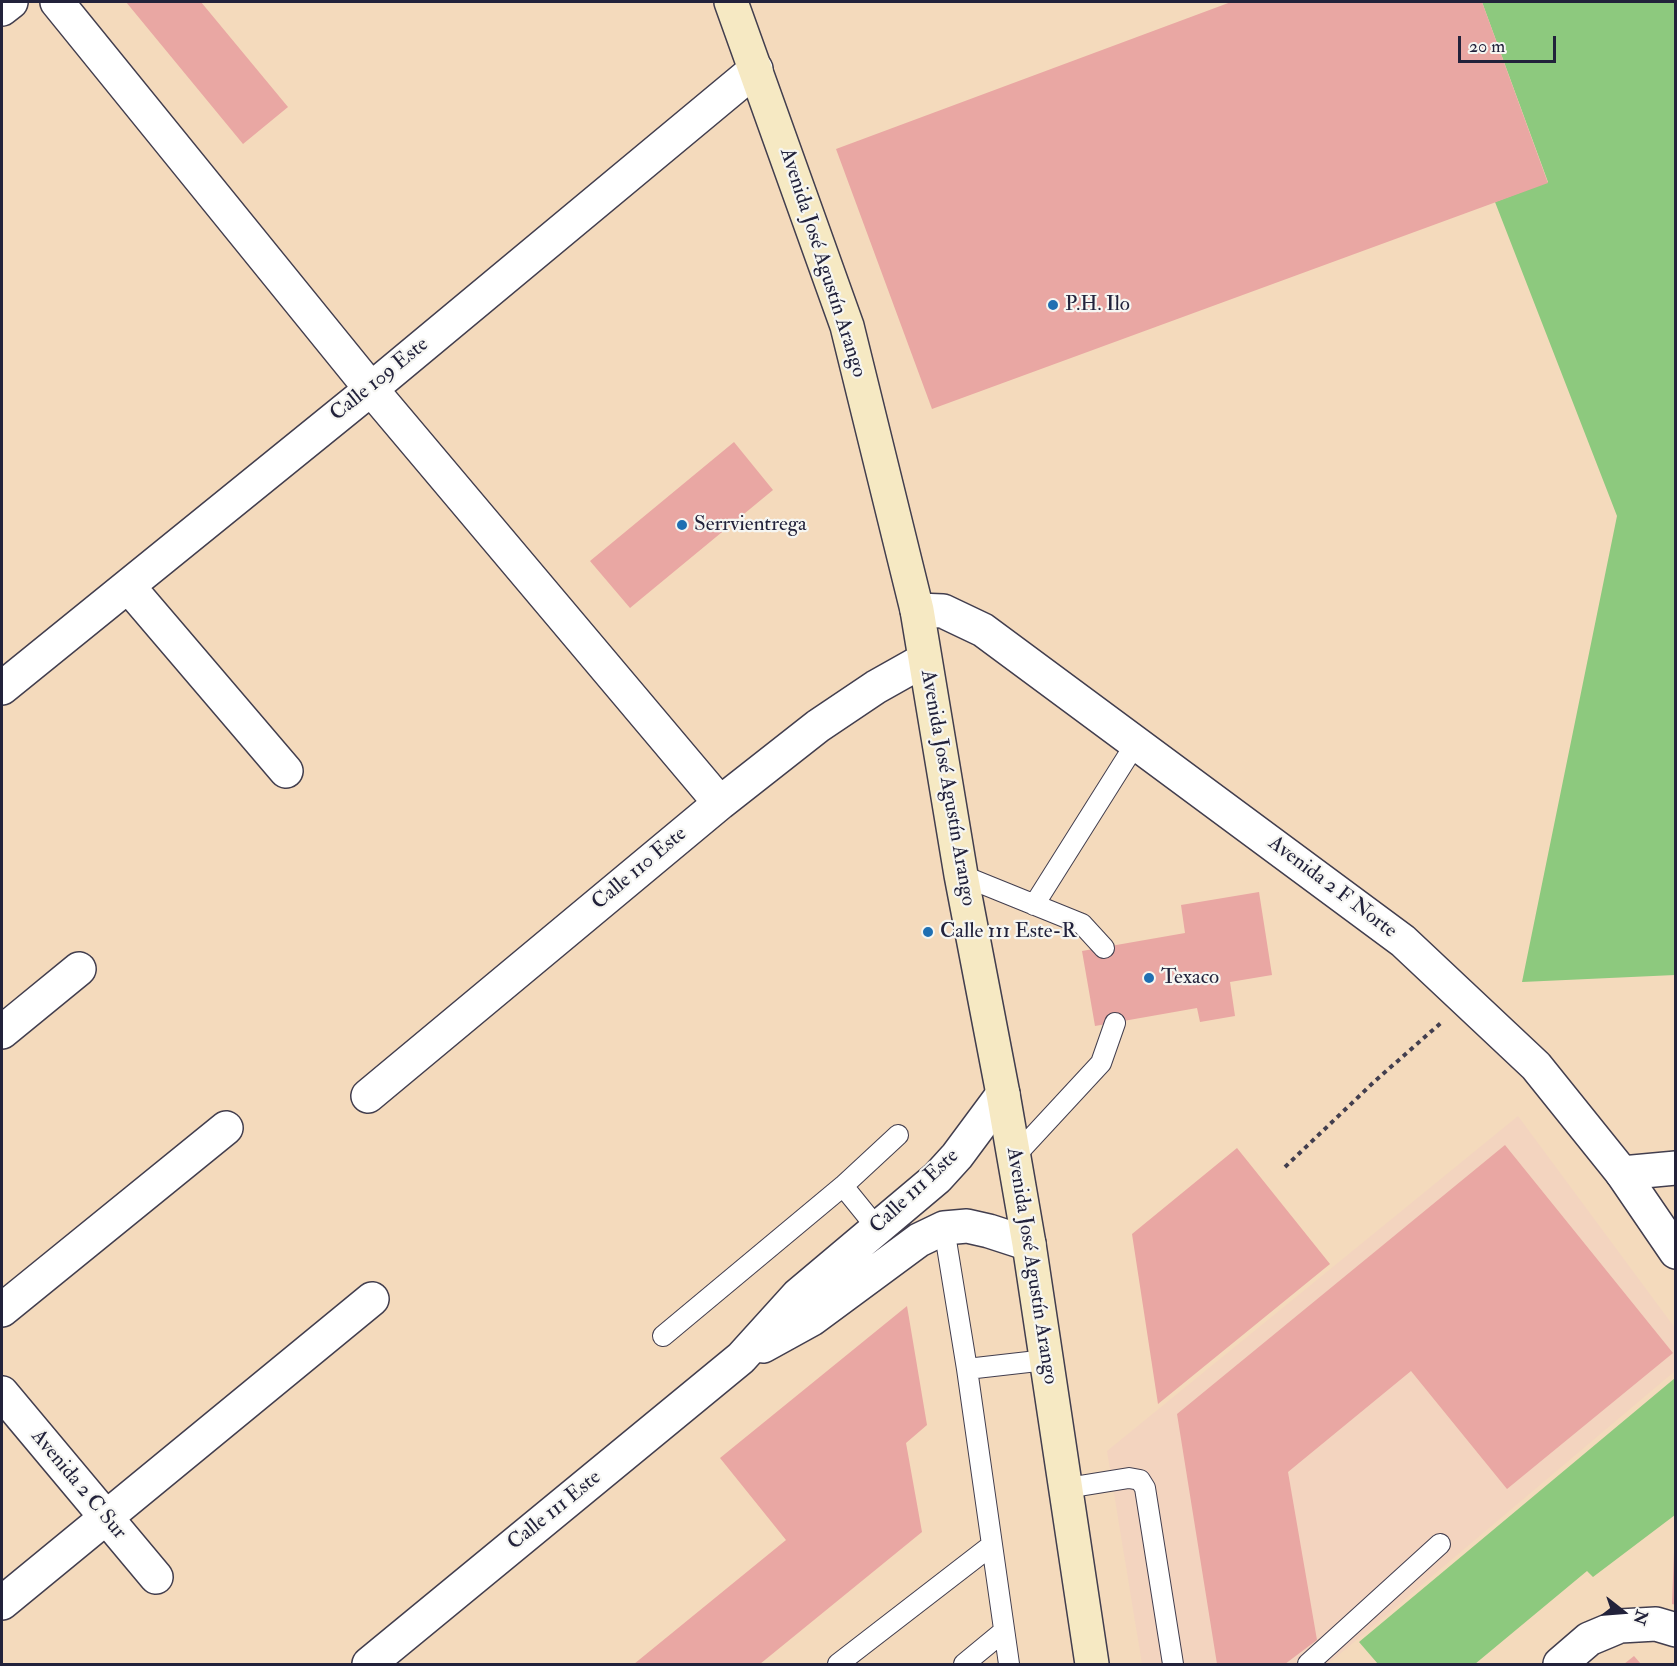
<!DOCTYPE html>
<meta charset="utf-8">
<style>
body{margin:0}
#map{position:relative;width:1677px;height:1666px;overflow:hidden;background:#f4dabc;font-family:"IM FELL Double Pica",serif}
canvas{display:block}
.frame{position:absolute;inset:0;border:3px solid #22223b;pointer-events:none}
.north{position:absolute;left:1593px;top:1582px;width:60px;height:60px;-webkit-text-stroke:4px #f6f6f2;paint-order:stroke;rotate:107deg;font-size:16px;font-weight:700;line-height:24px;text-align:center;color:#22223b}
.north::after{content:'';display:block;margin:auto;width:21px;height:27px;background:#22223b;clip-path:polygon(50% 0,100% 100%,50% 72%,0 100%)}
.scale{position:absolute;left:1458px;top:36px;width:98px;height:27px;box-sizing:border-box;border:3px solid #22223b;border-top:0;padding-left:8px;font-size:18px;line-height:21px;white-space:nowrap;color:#22223b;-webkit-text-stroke:4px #f6f6f2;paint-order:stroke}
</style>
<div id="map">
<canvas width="1677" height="1666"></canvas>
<div class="frame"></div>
<div class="north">N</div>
<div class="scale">20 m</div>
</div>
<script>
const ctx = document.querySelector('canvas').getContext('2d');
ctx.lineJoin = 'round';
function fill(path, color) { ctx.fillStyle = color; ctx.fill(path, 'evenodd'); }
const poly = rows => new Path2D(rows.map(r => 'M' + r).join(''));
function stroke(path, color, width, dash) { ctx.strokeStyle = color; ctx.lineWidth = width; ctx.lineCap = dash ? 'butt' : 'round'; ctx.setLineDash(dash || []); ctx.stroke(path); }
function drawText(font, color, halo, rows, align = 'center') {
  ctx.font = font + ' "IM FELL Double Pica",serif'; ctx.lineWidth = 4.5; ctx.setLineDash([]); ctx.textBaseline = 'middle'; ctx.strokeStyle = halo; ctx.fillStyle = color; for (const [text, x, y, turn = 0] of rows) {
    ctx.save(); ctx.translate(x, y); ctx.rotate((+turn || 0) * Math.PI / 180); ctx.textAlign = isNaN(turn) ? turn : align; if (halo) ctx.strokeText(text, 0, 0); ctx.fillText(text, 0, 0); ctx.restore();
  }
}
const built = poly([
 [1518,1116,1675,1328,1675,1371,1328,1664,1142,1664,1107,1451]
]);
const green = poly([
 [1482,2,1675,2,1675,975,1522,982,1617,516,1495,202,1548,182],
 [1675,1378,1675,1515,1593,1577,1587,1571,1475,1664,1378,1664,1359,1642]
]);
const building = poly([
 [126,2,201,2,288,107,243,144],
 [1231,2,1482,2,1548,183,932,409,836,149],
 [734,442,773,490,630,608,590,561],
 [1259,892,1272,975,1230,982,1235,1016,1200,1022,1197,1008,1095,1026,1082,951,1185,933,1181,905],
 [1505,1145,1673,1353,1507,1489,1411,1371,1288,1472,1317,1640,1285,1664,1217,1664,1177,1414],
 [1237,1148,1330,1264,1158,1404,1132,1234],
 [907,1306,927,1425,906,1443,922,1532,760,1664,634,1664,786,1540,720,1458],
 [1674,1552,1676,1552,1676,1605,1672,1604],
 [1634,1656,1641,1664,1624,1664]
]);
const path = poly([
 [1285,1167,1375,1081,1443,1021]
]);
const service = poly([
 [961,875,1082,924,1104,948],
 [1034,905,1136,743],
 [1014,1157,1101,1063,1115,1023],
 [843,1186,877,1228],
 [944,1228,967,1369,1009,1664],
 [663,1336,843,1186,898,1135],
 [967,1369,1046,1360],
 [1067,1488,1129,1478,1140,1480,1145,1488,1173,1664],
 [838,1664,992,1545],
 [964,1664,1004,1631],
 [1308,1664,1440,1544]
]);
const minor = poly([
 [57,2,371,389,720,803],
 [2,9,11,2],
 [128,586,286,771],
 [2,688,371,389,756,69],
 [2,1032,79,969],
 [368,1096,720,803,818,726,876,687,924,660],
 [1622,1173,1676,1168],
 [2,1310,226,1128],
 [763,1346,812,1319,919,1240,944,1228,967,1226,989,1231,1029,1244],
 [2,1393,156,1577],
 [2,1603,372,1299],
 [369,1664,741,1358,798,1295,937,1178,957,1156,1003,1094],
 [1560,1664,1589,1639,1620,1626,1656,1624,1676,1630]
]);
const tertiary = poly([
 [917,610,943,611,983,630,1403,941,1536,1066,1622,1173,1676,1252]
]);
const secondary = poly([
 [731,2,847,326,917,610,961,875,1003,1094,1029,1244,1092,1664]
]);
const markers = [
 [1053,305,6,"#1f6fb2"],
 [682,525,6,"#1f6fb2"],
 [928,932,6,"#1f6fb2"],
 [1149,978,6,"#1f6fb2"]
];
const streetNames = [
 ["Avenida José Agustín Arango",822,263,72],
 ["Calle 109 Este",380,380,-39],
 ["Avenida José Agustín Arango",947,788,80],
 ["Calle 110 Este",640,869,-40],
 ["Avenida 2 F Norte",1332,888,37],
 ["Calle 111 Este",915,1192,-43],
 ["Avenida José Agustín Arango",1031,1266,81],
 ["Avenida 2 C Sur",78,1485,50],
 ["Calle 111 Este",555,1511,-39]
];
const poiNames = [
 ["P.H. Ilo",1065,305],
 ["Serrvientrega",694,525],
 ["Calle 111 Este-R",940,932],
 ["Texaco",1161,978]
];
fill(built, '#f3d4bf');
fill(green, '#8dc97e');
fill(building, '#e9a7a3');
stroke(service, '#423e4e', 22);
stroke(minor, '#423e4e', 36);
stroke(tertiary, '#423e4e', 36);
stroke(secondary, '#423e4e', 36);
stroke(path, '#423e4e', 4, [4.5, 4.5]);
stroke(service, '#fff', 20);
stroke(minor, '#fff', 33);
stroke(tertiary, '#fff', 33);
stroke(secondary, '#f6e9c3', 33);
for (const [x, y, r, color] of markers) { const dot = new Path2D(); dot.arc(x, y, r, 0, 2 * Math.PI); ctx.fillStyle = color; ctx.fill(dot); stroke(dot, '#f6f6f2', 2); }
drawText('21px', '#22223b', '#f6f6f2', streetNames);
drawText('21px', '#22223b', '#f6f6f2', poiNames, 'left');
</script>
